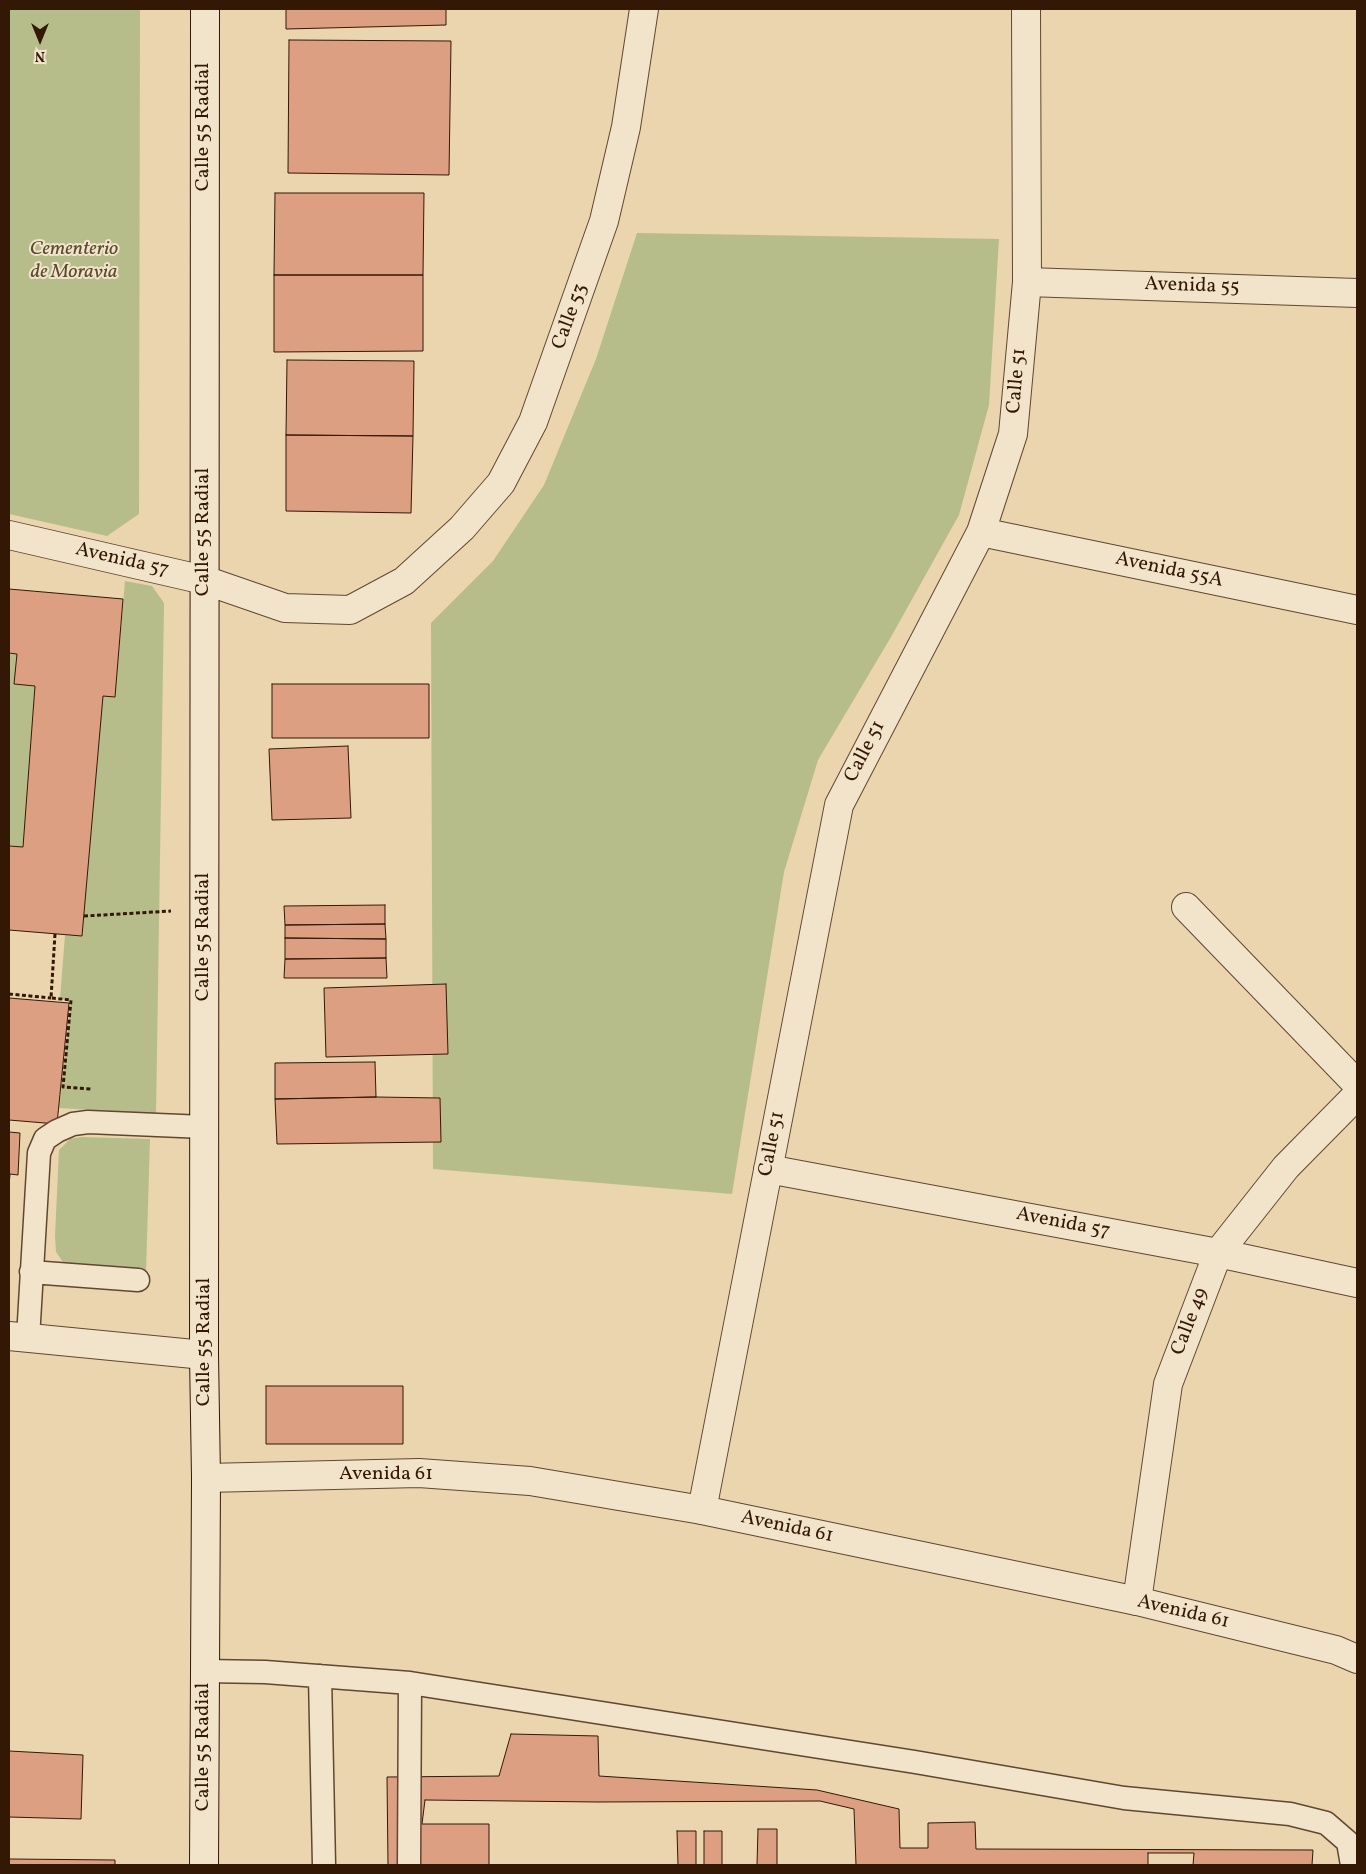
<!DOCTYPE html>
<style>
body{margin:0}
#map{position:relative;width:1366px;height:1874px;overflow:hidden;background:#ead5ae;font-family:Vollkorn,serif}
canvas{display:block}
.frame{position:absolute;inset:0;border:10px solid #331806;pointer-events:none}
.north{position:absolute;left:15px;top:15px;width:50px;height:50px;-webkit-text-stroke:4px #f1e4ca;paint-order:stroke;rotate:180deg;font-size:14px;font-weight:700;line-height:20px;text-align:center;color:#331806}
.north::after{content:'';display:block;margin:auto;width:18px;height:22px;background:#331806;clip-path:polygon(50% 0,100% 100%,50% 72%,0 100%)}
</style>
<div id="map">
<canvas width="1366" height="1874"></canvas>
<div class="frame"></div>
<div class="north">N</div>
</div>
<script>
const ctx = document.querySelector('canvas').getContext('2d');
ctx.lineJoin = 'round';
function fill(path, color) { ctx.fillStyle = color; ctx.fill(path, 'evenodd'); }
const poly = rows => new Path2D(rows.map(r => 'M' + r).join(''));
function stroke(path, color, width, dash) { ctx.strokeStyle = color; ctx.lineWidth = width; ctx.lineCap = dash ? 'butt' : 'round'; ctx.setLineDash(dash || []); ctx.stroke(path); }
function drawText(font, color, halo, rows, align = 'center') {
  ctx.font = font + ' Vollkorn,serif'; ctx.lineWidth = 4; ctx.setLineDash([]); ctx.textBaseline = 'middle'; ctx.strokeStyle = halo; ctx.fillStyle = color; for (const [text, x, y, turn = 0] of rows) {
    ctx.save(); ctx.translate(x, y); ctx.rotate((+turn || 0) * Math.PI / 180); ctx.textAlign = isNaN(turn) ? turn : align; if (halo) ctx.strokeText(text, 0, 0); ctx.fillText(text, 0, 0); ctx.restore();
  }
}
const green = poly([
 [9,9,140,9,139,514,107,536,9,514],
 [637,233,999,239,989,405,959,515,891,637,818,760,784,872,732,1194,433,1169,431,623,493,561,544,485,596,359],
 [125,581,152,586,164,603,156,1114,59,1108,71,1001,60,999,65,935,82,936,103,696,115,697],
 [9,654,17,654,14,684,35,686,23,847,9,846],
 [82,1137,150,1139,146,1272,77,1270,65,1265,56,1252,55,1236,59,1150,70,1139]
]);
const building = poly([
 [286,9,446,9,446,25,286,29,286,9],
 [289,40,451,41,449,175,288,173,289,40],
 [275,193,424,193,423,275,274,275,275,193],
 [274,275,423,275,423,351,274,352,274,275],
 [287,360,414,361,413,436,286,435,287,360],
 [286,435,413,436,411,513,286,511,286,435],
 [9,589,123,599,115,697,103,696,82,936,9,930,9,846,23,847,35,686,14,684,17,654,9,653,9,589],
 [272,684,429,684,429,738,272,738,272,684],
 [348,746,351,818,272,820,269,749,348,746],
 [385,905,385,924,285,925,284,906,385,905],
 [385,924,386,939,285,938,285,925,385,924],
 [285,938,386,939,386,958,285,959,285,938],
 [386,958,387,978,284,978,285,959,386,958],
 [446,984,448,1054,326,1057,324,988,446,984],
 [9,998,69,1003,57,1124,9,1120,9,998],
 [375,1062,376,1097,275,1099,275,1063,375,1062],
 [376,1097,440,1098,441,1142,277,1144,275,1099,376,1097],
 [9,1132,20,1133,18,1175,10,1174,9,1186,9,1132],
 [266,1386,403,1386,403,1444,266,1444,266,1386],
 [511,1734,598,1736,599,1776,817,1790,899,1809,900,1848,928,1848,928,1823,975,1822,976,1849,1313,1850,1312,1865,388,1865,387,1777,499,1776,511,1734],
 [9,1751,83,1755,81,1819,9,1817,9,1751],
 [425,1800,598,1802,820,1801,854,1809,856,1865,489,1865,489,1824,422,1824,425,1800],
 [758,1829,777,1829,777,1865,757,1865,758,1829],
 [677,1831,696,1831,696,1865,678,1865,677,1831],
 [704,1831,722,1831,722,1865,704,1865,704,1831],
 [1148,1853,1194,1853,1193,1865,1148,1865,1148,1853],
 [9,1859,115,1860,115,1865,9,1865,9,1859]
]);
const path = poly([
 [84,916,171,911],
 [55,934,51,998,71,1000,63,1087,91,1089],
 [9,994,51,998]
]);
const service = poly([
 [31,1272,138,1280],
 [28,1338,39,1153,45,1139,57,1131,73,1124,88,1122,204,1127],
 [204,1671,265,1672,410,1683,915,1762,1124,1798,1290,1814,1326,1823,1348,1842,1352,1865],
 [320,1676,324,1865],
 [409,1865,410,1683]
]);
const minor = poly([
 [1027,282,1357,293],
 [981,532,1357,610],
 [9,535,204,580,285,608,350,610,404,581,462,528,501,483,533,422,604,221,626,127,644,9],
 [1186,907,1357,1084],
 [768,1169,1218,1253,1357,1283],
 [9,1336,204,1355],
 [702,1510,839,805,981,532,1013,434,1027,282,1026,9],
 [1137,1601,1168,1384,1218,1253,1286,1167,1357,1095]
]);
const tertiary = poly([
 [206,1478,419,1473,530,1481,702,1510,1137,1601,1336,1650,1357,1659]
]);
const secondary = poly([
 [204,1865,206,1478,204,1355,205,9]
]);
const streetNames = [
 ["Calle 55 Radial",204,127,-90],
 ["Avenida 55",1192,287,2],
 ["Calle 53",571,317,-70],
 ["Calle 51",1018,381,-85],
 ["Calle 55 Radial",204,532,-90],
 ["Avenida 57",122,561,13],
 ["Avenida 55A",1169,571,12],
 ["Calle 51",866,752,-63],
 ["Calle 55 Radial",204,937,-90],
 ["Calle 51",773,1144,-79],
 ["Avenida 57",1063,1224,11],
 ["Calle 49",1191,1322,-69],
 ["Calle 55 Radial",205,1342,-90],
 ["Avenida 61",386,1475],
 ["Avenida 61",787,1528,12],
 ["Avenida 61",1183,1613,13],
 ["Calle 55 Radial",204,1747,-90]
];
const parkNames = [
 ["Cementerio",74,250],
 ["de Moravia",74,273]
];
fill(green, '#b6bd8b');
fill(building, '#dc9f82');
stroke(building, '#331806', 1);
stroke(service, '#614730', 25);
stroke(minor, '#614730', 30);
stroke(tertiary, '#614730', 30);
stroke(secondary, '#331806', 30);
stroke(path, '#331806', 3, [4, 2.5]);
stroke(service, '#f1e4ca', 22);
stroke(minor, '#f1e4ca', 28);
stroke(tertiary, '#f1e4ca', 28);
stroke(secondary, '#f1e4ca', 28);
drawText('20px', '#331806', '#f1e4ca', streetNames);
drawText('italic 20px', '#5a4a2e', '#f1e4ca', parkNames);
</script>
